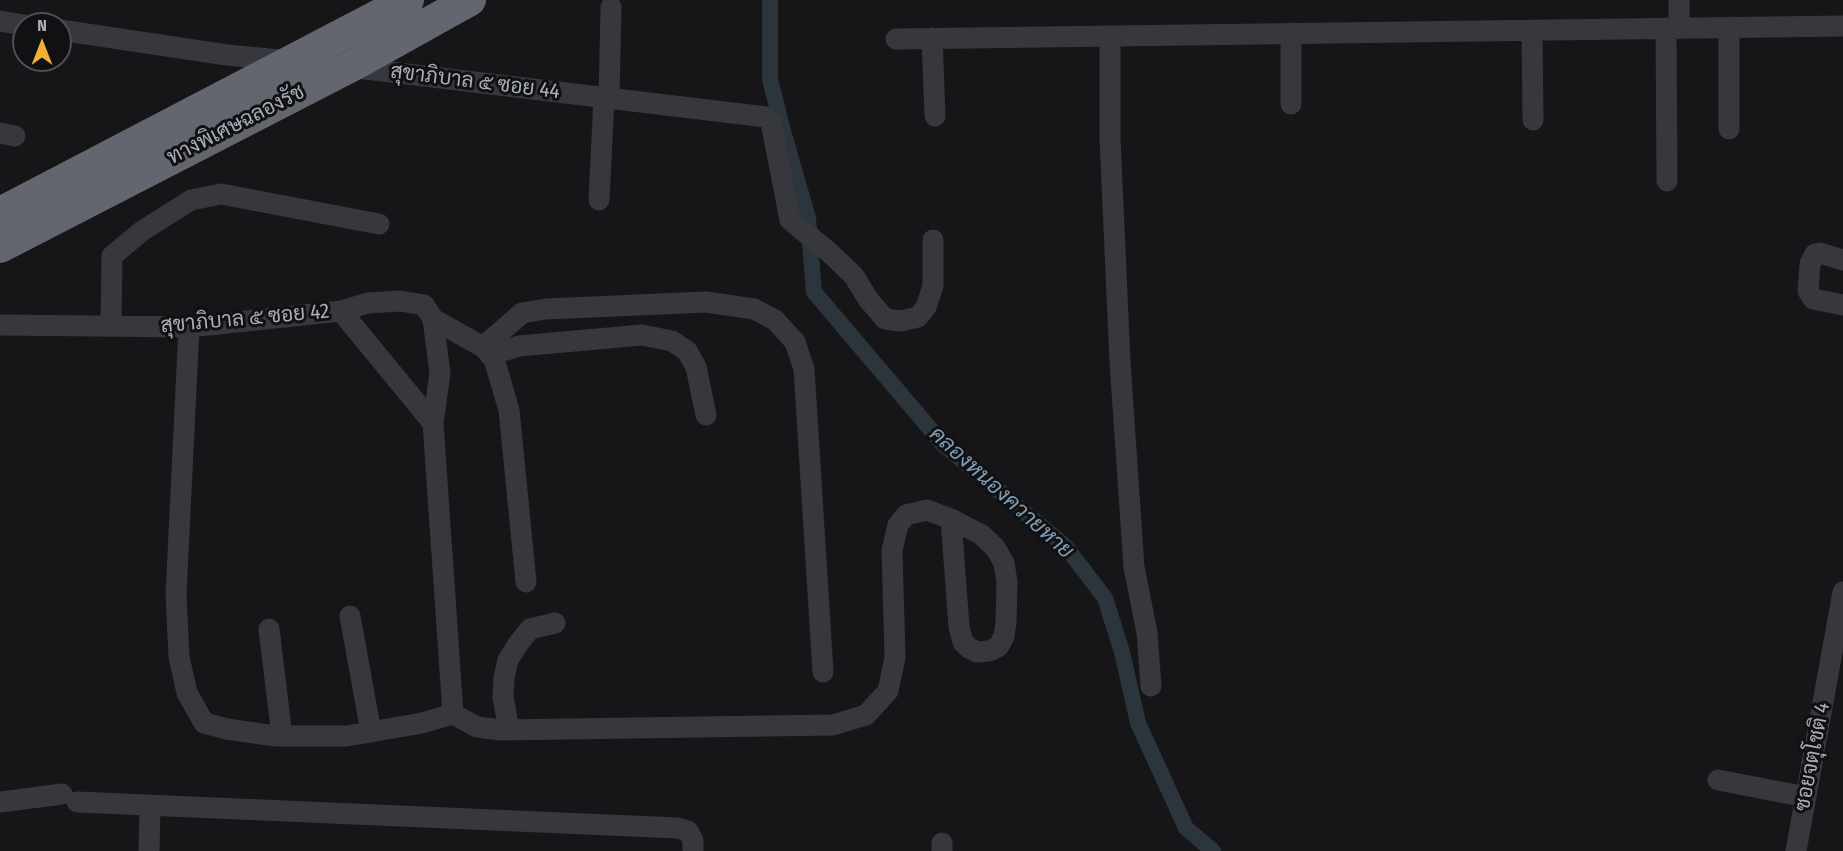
<!DOCTYPE html>
<meta charset="utf-8">
<style>
body{margin:0}
#map{position:relative;width:1843px;height:851px;overflow:hidden;background:#161618;font-family:"Fira Sans Condensed",sans-serif}
canvas{display:block}
.north{position:absolute;left:12px;top:12px;width:60px;height:60px;box-sizing:border-box;background:#111113;border:2px solid #4d4f55;border-radius:50%;rotate:0deg;font-size:16px;font-weight:700;line-height:24px;text-align:center;color:#a8adb8}
.north::after{content:'';display:block;margin:auto;width:21px;height:27px;background:#f2b134;clip-path:polygon(50% 0,100% 100%,50% 72%,0 100%)}
</style>
<div id="map">
<canvas width="1843" height="851"></canvas>
<div class="north">N</div>
</div>
<script>
const ctx = document.querySelector('canvas').getContext('2d');
ctx.lineJoin = 'round';
const poly = rows => new Path2D(rows.map(r => 'M' + r).join(''));
function stroke(path, color, width, dash) { ctx.strokeStyle = color; ctx.lineWidth = width; ctx.lineCap = dash ? 'butt' : 'round'; ctx.setLineDash(dash || []); ctx.stroke(path); }
function drawText(font, color, halo, rows, align = 'center') {
  ctx.font = font + ' "Fira Sans Condensed",Sarabun,sans-serif'; ctx.lineWidth = 6; ctx.setLineDash([]); ctx.textBaseline = 'middle'; ctx.strokeStyle = halo; ctx.fillStyle = color; for (const [text, x, y, turn = 0] of rows) {
    ctx.save(); ctx.translate(x, y); ctx.rotate((+turn || 0) * Math.PI / 180); ctx.textAlign = isNaN(turn) ? turn : align; if (halo) ctx.strokeText(text, 0, 0); ctx.fillText(text, 0, 0); ctx.restore();
  }
}
const canal = poly([
 [770,0,770,79,783,131,808,218,814,292,943,444,1066,547,1105,598,1122,652,1138,723,1186,828,1213,851]
]);
const minor = poly([
 [0,21,24,25],
 [1679,27,1679,0],
 [1729,27,1729,129],
 [1666,28,1667,181],
 [60,30,227,55,291,61],
 [1532,30,1533,120],
 [1291,33,1291,104],
 [1110,36,1110,138,1120,362,1134,567,1147,633,1151,686],
 [932,38,935,116],
 [896,39,1843,26],
 [349,67,766,117,771,122,790,220,830,253,854,276,868,299,885,319,901,321,918,317,926,307,933,286,933,240],
 [609,99,611,7],
 [0,133,15,136],
 [599,200,604,98],
 [1843,260,1820,253,1815,254,1810,264,1808,291,1813,299,1843,305],
 [341,311,368,303,400,301,424,305,433,319,440,373,433,423],
 [433,319,483,347,494,359,509,410,526,582],
 [0,325,189,327,341,311,433,423,453,714],
 [111,326,112,256,142,231,191,200,221,194,379,224],
 [189,327,176,595,179,657,187,693,204,723,227,729,275,736,347,736,422,723,453,714,477,727,501,730,833,725,866,715,888,691,895,657,892,550,898,525,906,515,927,510,951,519,982,535,996,549,1004,563,1007,582,1006,622,1004,636,999,646,989,651,977,652,969,648,963,642,959,627,951,519],
 [483,347,522,313,546,309,706,302,754,309,775,320,795,342,804,369,823,672],
 [490,355,519,346,642,335,672,341,687,351,696,367,706,415],
 [350,616,371,732],
 [269,629,282,736],
 [509,730,503,697,504,678,508,660,518,644,530,629,555,623],
 [1718,780,1806,797],
 [0,802,62,794],
 [77,802,678,828,688,831,693,840,693,851],
 [149,851,150,805],
 [942,851,942,843],
 [1796,851,1843,592]
]);
const highwayBridge = poly([
 [0,213,408,0],
 [0,247,357,63,470,0]
]);
const streetNames = [
 ["สุขาภิบาล ๕ ซอย 44",475,82,7],
 ["ทางพิเศษฉลองรัช",236,125,-27],
 ["สุขาภิบาล ๕ ซอย 42",245,319,-5],
 ["ซอยจตุโชติ 4",1813,757,-79]
];
const waterNames = [
 ["คลองหนองควายหาย",1001,493,42]
];
stroke(canal, '#2c353c', 16);
stroke(minor, '#37383d', 21);
stroke(highwayBridge, '#63666e', 32);
drawText('21px', '#a8adb8', '#111113', streetNames);
drawText('italic 22px', '#7f9bb3', '#111113', waterNames);
</script>
